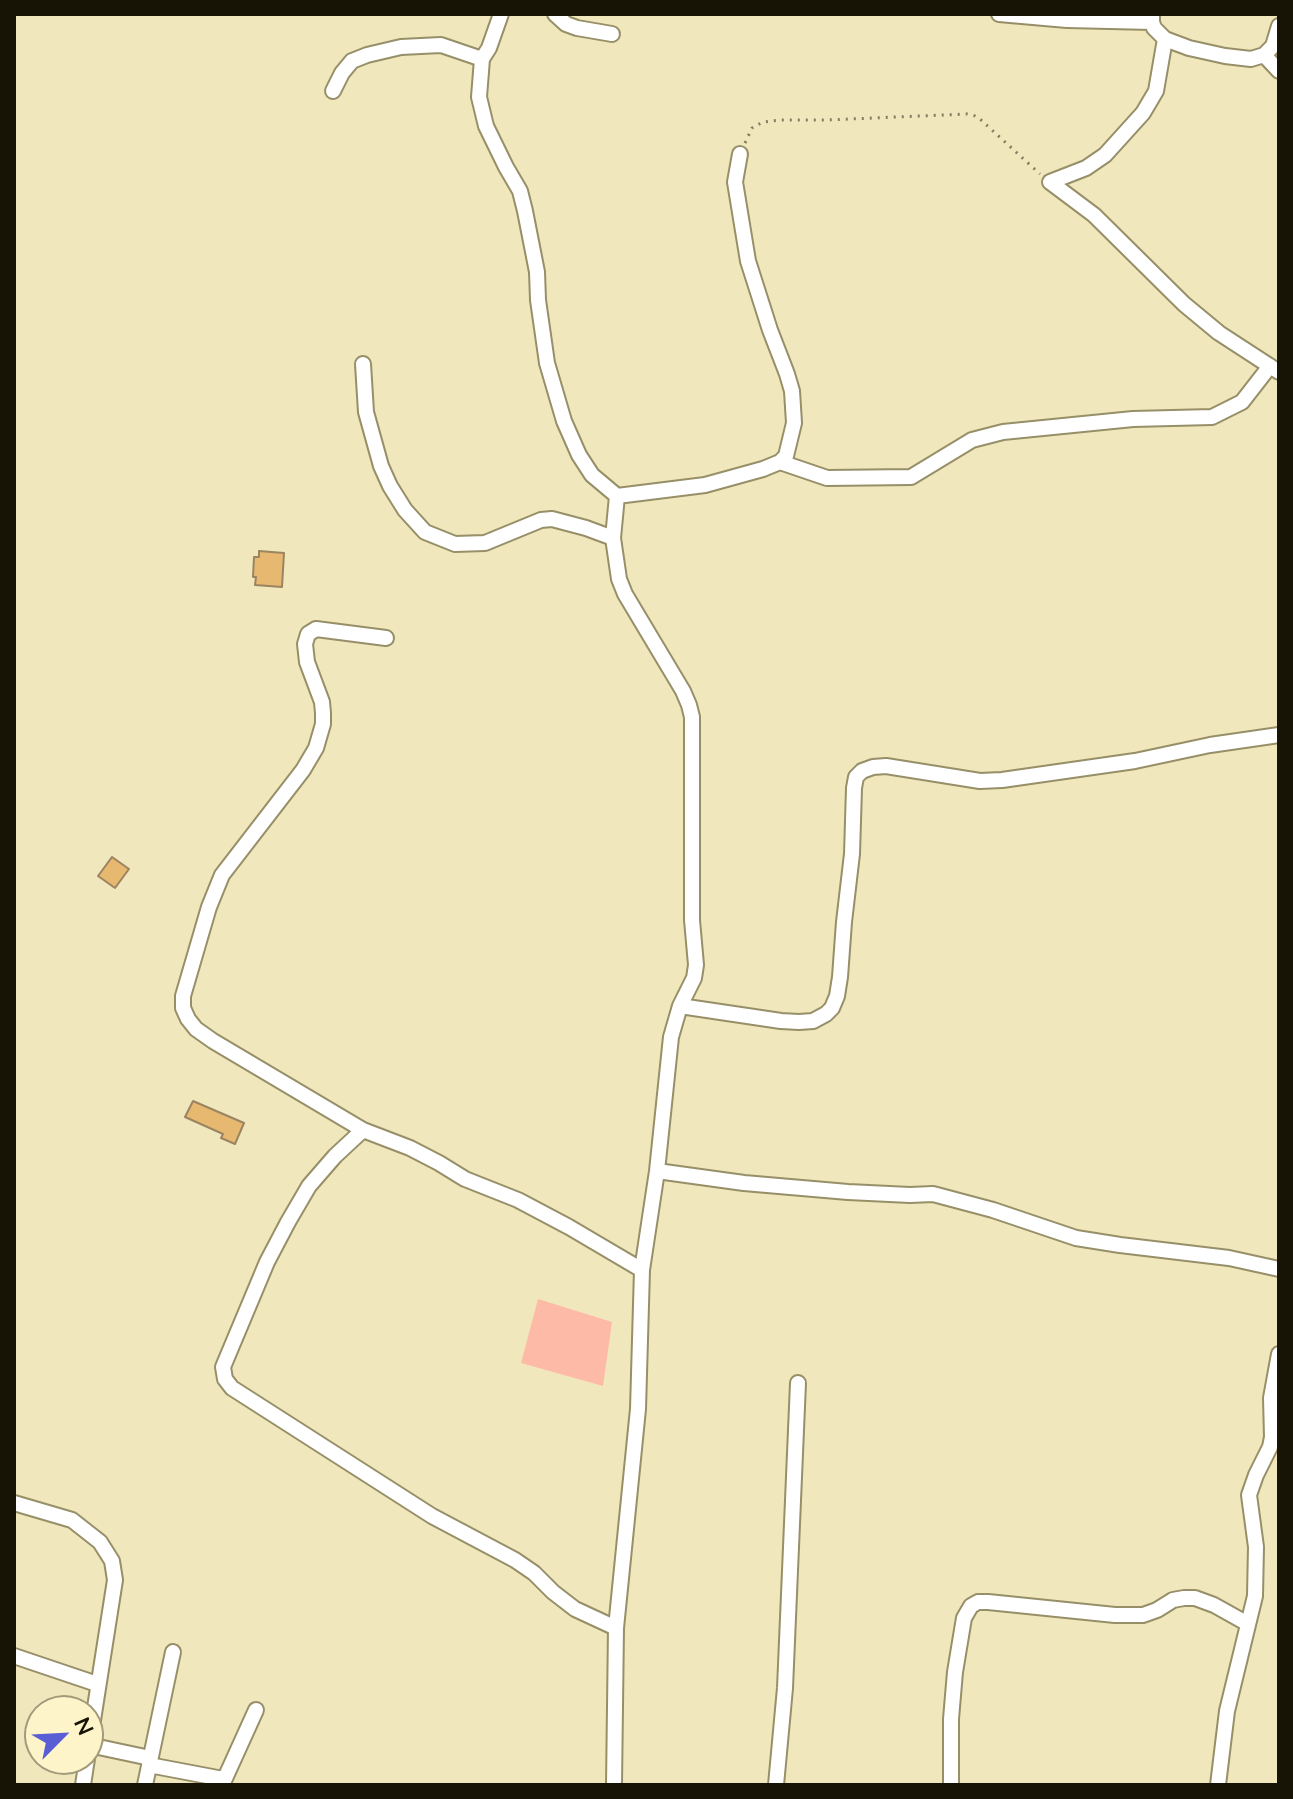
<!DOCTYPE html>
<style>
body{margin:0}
#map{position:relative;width:1293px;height:1799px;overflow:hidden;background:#f0e7bd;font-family:Mulish,sans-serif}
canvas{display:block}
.frame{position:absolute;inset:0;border:16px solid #171405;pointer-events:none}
.north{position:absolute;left:24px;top:1695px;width:80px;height:80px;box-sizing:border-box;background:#fdf4c9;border:2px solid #a19a7b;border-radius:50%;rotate:66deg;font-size:22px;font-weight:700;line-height:32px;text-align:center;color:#171405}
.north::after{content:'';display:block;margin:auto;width:28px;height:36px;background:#5a5ed5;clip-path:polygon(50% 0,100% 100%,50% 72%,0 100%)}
</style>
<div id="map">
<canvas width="1293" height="1799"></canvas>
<div class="frame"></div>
<div class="north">N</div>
</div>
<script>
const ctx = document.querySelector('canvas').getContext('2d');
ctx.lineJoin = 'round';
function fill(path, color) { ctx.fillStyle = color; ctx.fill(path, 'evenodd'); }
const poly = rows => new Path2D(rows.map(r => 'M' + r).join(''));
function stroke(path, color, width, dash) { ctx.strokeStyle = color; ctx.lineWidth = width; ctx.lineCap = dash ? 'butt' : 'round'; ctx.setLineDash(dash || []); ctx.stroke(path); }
const green = poly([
 [538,1299,612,1322,603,1386,521,1363]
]);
const building = poly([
 [259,551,284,553,282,587,255,585,256,577,253,577,254,557,259,557,259,551],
 [112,857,129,869,115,888,98,876,112,857],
 [193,1101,244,1123,235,1144,221,1138,223,1134,185,1117,193,1101]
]);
const path = poly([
 [745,143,752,128,763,122,781,120,826,120,967,114,975,116,981,120,1040,174]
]);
const minor = poly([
 [501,14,489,48,482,59,479,97,486,126,506,167,520,191,525,211,537,272,538,300,547,363,564,421,579,455,592,475,617,496],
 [555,14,566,24,577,28,612,34],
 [999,14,1067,20,1152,22],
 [1152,14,1152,22,1154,28,1165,39,1189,48,1225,56,1251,59,1264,55,1273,46,1279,26],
 [1165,39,1156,91,1143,113,1105,155,1086,168,1050,182,1094,215,1184,304,1219,333,1279,372],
 [1264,55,1279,71],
 [333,91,342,73,352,61,367,55,401,47,441,45,482,59],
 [363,364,366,412,381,466,390,486,405,510,425,532,455,544,485,543,541,520,552,519,586,528,613,538],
 [780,462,827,478,911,477,972,440,1003,432,1133,419,1212,417,1242,402,1270,366],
 [617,496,705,485,763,469,780,462,786,456,794,423,792,391,787,374,770,330,748,261,735,182,740,154],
 [680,1006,781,1021,799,1022,813,1021,826,1014,832,1008,837,996,840,977,844,922,852,854,854,788,856,777,862,771,873,767,886,766,980,781,1002,780,1135,761,1210,745,1279,735],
 [363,1130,213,1041,196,1029,188,1019,183,1008,183,996,209,907,222,875,303,770,316,748,323,724,323,713,322,702,307,662,305,644,308,634,316,629,386,638],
 [657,1171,744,1183,848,1192,910,1195,933,1194,993,1210,1076,1238,1120,1245,1229,1258,1279,1269],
 [14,1503,72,1520,100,1542,112,1561,115,1580,88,1752],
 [616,1628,575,1609,553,1592,534,1573,515,1560,432,1516,232,1388,225,1379,223,1367,267,1262,288,1222,309,1186,335,1156,363,1130,410,1148,439,1163,465,1179,518,1200,569,1227,642,1270],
 [14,1656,97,1684],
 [89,1745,150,1758],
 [149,1765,223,1779],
 [83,1785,87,1759],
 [145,1785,173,1652],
 [222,1785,256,1710],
 [614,1785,616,1628,638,1409,642,1270,657,1171,671,1037,680,1006,694,978,696,965,692,920,692,717,689,705,683,691,625,594,619,579,613,538,617,496],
 [776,1785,785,1688,798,1383],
 [951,1785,951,1719,955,1672,964,1618,971,1606,978,1602,988,1602,1115,1615,1143,1615,1157,1610,1173,1600,1184,1598,1195,1598,1214,1605,1248,1624],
 [1218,1785,1227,1711,1255,1596,1256,1547,1249,1495,1256,1475,1270,1447,1272,1437,1271,1398,1279,1354]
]);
fill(green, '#fdbba7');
fill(building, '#e7b870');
stroke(building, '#9b8462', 2);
stroke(minor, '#978f68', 18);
stroke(path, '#837d61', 3, [2, 6]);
stroke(minor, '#fff', 14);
</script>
